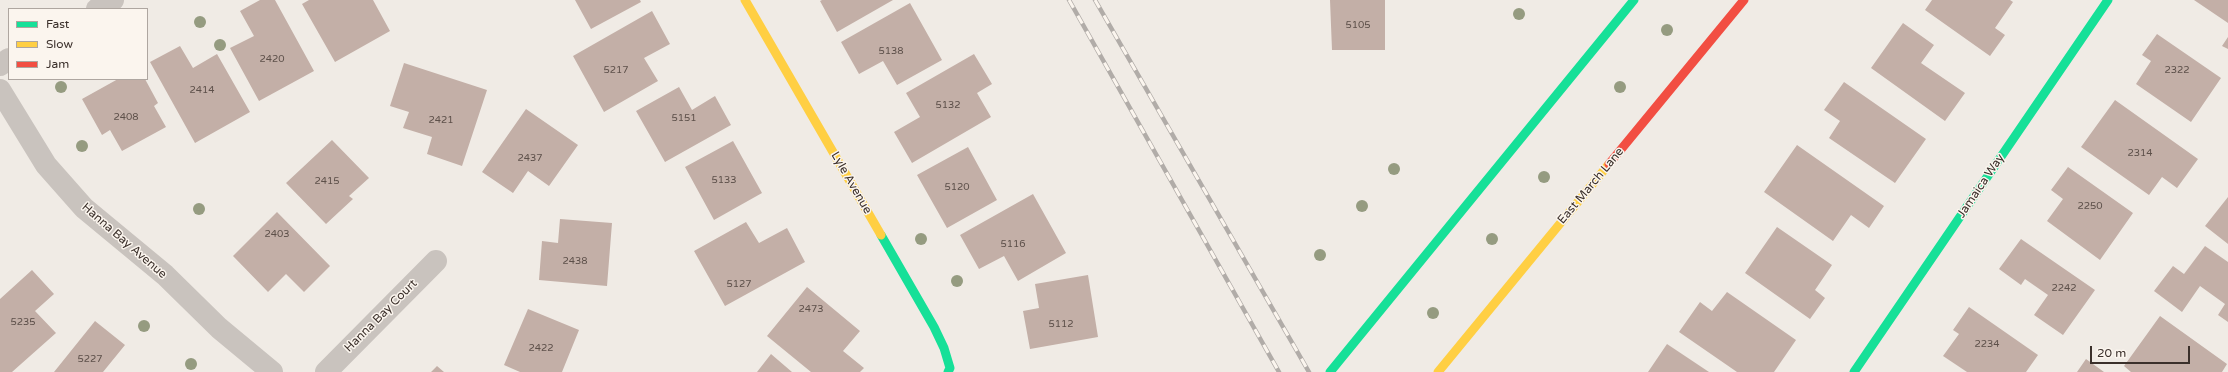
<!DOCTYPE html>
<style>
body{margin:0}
#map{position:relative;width:2228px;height:372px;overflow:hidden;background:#f0ebe5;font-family:"Varela Round",sans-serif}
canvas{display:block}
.legend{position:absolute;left:8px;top:8px;width:140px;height:72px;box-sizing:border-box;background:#fbf5ee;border:1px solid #aea6a0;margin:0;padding:5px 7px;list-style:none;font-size:12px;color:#3b302b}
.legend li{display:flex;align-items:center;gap:8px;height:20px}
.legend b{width:20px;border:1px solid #aea6a0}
.scale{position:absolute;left:2090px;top:346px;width:100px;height:18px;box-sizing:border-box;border:2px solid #3b302b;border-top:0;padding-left:5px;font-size:12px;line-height:14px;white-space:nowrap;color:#3b302b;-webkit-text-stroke:3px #fbf5ee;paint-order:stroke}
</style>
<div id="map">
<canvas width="2228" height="372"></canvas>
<ul class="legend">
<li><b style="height:5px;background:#16e098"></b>Fast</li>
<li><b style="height:5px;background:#ffcf43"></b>Slow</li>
<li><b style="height:5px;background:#f24e42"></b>Jam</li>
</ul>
<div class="scale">20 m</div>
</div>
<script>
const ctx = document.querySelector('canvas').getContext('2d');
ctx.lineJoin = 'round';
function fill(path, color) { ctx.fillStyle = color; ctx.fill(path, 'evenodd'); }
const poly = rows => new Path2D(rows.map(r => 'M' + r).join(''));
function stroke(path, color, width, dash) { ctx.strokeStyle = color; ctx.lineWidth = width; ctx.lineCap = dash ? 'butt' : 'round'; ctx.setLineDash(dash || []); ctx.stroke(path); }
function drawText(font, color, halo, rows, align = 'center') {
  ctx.font = font + ' "Varela Round",sans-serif'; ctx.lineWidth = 3; ctx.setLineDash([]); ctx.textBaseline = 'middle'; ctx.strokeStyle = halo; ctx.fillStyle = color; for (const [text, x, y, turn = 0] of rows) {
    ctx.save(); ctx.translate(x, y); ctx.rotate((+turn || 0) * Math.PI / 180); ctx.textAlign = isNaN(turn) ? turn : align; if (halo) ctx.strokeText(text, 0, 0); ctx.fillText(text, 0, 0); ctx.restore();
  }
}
const building = poly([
 [260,0,275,0,314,71,259,101,230,48,254,36,240,11],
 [309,0,373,0,390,31,335,62,302,4],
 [575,0,640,0,641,2,591,29],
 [822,0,893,0,837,32,820,1],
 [1330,0,1385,0,1385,50,1332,50],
 [1932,0,2010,0,2013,2,1995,28,2005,35,1990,56,1925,10],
 [2194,0,2228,0,2228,23],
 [910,3,942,60,897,85,883,61,859,74,841,42],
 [652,11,670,44,644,58,658,81,604,112,573,56],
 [1903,23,1934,45,1921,63,1965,93,1945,121,1871,68],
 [2157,34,2221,78,2191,122,2136,84,2151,61,2142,55],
 [2228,37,2228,49,2222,46],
 [180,46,193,68,217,54,250,112,195,143,150,62],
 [974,54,992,84,977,93,991,117,912,163,894,132,920,117,906,93],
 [404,63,487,90,462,166,427,154,432,137,403,128,409,112,390,106],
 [118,79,145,79,158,103,154,106,166,127,122,151,110,130,102,135,82,99],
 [1844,82,1926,139,1895,183,1829,138,1840,121,1824,110],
 [679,87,692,110,715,96,731,125,665,162,636,111],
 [2115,100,2198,159,2177,188,2162,177,2149,195,2081,147],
 [526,109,578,145,549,186,528,171,513,193,482,172],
 [332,140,369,178,349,196,353,199,326,224,286,183],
 [733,141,762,193,714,220,685,167],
 [1797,145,1884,206,1869,228,1851,215,1833,241,1764,192],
 [968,147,997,200,947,228,917,175],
 [2068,167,2133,213,2100,260,2047,221,2063,199,2051,190],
 [1033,194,1066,253,1018,281,1004,256,979,269,960,235],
 [2228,197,2228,244,2205,226],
 [277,212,330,266,304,292,286,274,268,292,233,256],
 [560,219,612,223,607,286,539,280,542,241,558,243],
 [746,222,759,243,787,228,805,262,725,306,694,251],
 [1777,227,1832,265,1815,290,1825,298,1810,319,1745,273],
 [2021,239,2095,290,2063,335,2034,315,2048,295,2025,279,2021,285,1999,269],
 [2205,246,2228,262,2228,322,2218,315,2225,304,2200,286,2182,312,2154,291,2173,266,2184,274],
 [32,270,54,294,35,311,56,333,12,372,0,372,0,299],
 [1088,275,1098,337,1030,349,1023,311,1039,308,1035,284],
 [807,287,860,331,843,351,864,368,860,372,811,372,767,336],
 [1727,292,1796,340,1774,372,1737,372,1679,332,1700,302,1712,311],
 [1969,307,2038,355,2026,372,1967,372,1943,356,1959,334,1953,330],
 [528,309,579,330,562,372,520,372,504,365],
 [2160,316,2227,364,2222,372,2131,372,2124,366],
 [95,321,125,345,103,372,54,372],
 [1667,344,1709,372,1648,372],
 [771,354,792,372,757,372],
 [2086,359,2104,372,2077,372],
 [437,366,444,372,431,372]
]);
const street = poly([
 [97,9,113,0],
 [0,65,9,59],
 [0,90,46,165,84,208,165,275,219,328,272,372],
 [326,372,436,261]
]);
const fast = poly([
 [881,235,934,327,944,348,950,368,948,372],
 [1330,372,1634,0],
 [1854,372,2108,0]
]);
const slow = poly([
 [745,0,881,235],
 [1438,372,1609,164]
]);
const jam = poly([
 [1609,164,1744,0]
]);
const rail = poly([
 [1069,0,1279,372],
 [1095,0,1309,372]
]);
const trees = [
 [1519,14],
 [200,22],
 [1667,30],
 [220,45],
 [61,87],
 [1620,87],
 [82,146],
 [1394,169],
 [1544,177],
 [1362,206],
 [199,209],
 [921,239],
 [1492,239],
 [1320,255],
 [957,281],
 [1433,313],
 [144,326],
 [191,364]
];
const numberNames = [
 ["5105",1358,25],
 ["5138",891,51],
 ["2420",272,59],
 ["5217",616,70],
 ["2322",2177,70],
 ["2414",202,90],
 ["5132",948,105],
 ["2408",126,117],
 ["5151",684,118],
 ["2421",441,120],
 ["2314",2140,153],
 ["2437",530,158],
 ["5133",724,180],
 ["2415",327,181],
 ["5120",957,187],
 ["2250",2090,206],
 ["2403",277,234],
 ["5116",1013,244],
 ["2438",575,261],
 ["5127",739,284],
 ["2242",2064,288],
 ["2473",811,309],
 ["5235",23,322],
 ["5112",1061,324],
 ["2234",1987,344],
 ["2422",541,348],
 ["5227",90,359]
];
const streetNames = [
 ["Lyle Avenue",851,183,60],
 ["East March Lane",1591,186,-50],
 ["Jamaica Way",1981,186,-56],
 ["Hanna Bay Avenue",124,241,41],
 ["Hanna Bay Court",381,316,-45]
];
fill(building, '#c3afa7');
stroke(street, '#c9c3be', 22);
stroke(fast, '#16e098', 9);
stroke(slow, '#ffcf43', 9);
stroke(jam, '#f24e42', 9);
stroke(rail, '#b1aca8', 4.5);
stroke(rail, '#fbf5ee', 3, [9]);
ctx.fillStyle = '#959b80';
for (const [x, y] of trees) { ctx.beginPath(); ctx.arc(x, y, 6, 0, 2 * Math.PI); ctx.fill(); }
drawText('10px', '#5d504a', null, numberNames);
drawText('12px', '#3b302b', '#fbf5ee', streetNames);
</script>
